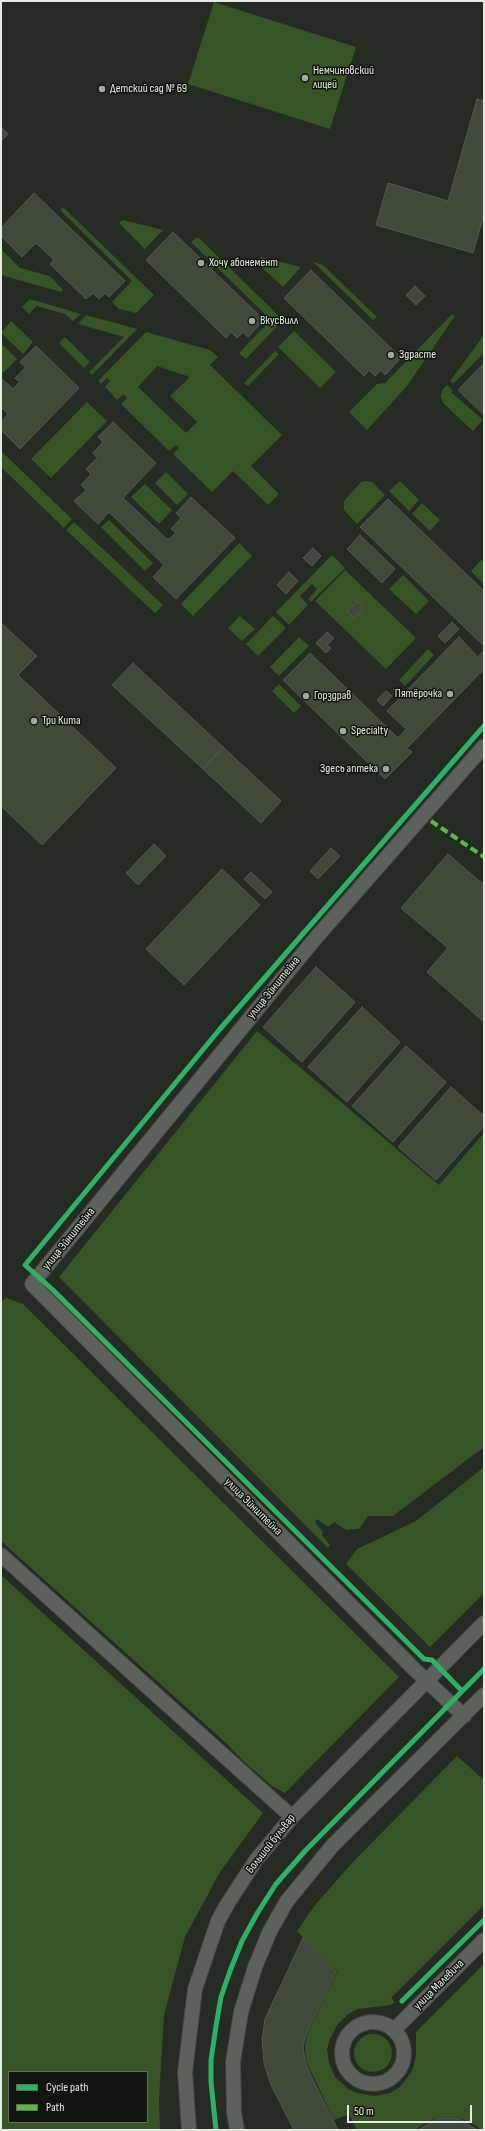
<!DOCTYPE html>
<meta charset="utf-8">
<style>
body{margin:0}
#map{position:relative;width:485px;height:2131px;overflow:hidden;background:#252a22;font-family:"Sofia Sans Condensed",sans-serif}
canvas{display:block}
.frame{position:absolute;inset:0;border:2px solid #e5ece2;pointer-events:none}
.legend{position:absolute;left:8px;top:2071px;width:140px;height:52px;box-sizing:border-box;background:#10150e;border:1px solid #656b63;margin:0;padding:5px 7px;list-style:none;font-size:12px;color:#e5ece2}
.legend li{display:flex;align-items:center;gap:8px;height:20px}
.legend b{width:20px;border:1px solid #656b63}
.scale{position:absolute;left:347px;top:2105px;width:125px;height:18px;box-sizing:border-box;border:2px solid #e5ece2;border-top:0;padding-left:5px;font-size:12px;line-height:14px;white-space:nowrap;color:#e5ece2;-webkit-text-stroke:3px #10150e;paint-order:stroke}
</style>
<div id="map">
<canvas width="485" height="2131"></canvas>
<div class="frame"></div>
<ul class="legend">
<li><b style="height:5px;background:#2db169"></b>Cycle path</li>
<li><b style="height:5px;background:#58b947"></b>Path</li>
</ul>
<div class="scale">50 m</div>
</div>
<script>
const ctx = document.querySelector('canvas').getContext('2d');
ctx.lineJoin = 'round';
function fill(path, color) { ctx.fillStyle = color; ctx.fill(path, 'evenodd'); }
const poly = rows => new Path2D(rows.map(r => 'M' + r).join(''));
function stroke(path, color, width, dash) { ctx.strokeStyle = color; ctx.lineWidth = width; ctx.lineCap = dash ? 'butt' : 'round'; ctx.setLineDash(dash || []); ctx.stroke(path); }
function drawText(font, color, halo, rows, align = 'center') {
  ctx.font = font + ' "Sofia Sans Condensed",sans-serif'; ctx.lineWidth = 3; ctx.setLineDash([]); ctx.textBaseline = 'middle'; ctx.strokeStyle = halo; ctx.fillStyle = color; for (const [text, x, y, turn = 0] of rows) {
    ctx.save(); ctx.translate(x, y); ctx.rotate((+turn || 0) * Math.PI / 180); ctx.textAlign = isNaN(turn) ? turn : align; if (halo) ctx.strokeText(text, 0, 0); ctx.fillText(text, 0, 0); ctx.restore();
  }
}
const green = poly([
 [214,2,356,47,330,129,188,84],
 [63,207,154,295,136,313,119,309,112,302,132,281,60,210],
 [123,220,163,230,145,249,119,223],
 [196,238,199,238,283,320,246,359,239,353,271,320,191,242],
 [1,249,20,268,50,276,63,290,61,292,1,275],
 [261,257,301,267,283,287,256,262],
 [313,262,323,265,377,317,373,320],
 [30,299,81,314,73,321,65,314,37,306,29,314,22,307],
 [452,314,455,316,407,386,367,430,349,412,377,384,385,383],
 [86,315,137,329,92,375,89,372,124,337,78,324],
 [11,321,33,342,23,354,1,333],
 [294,331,336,372,320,388,278,347],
 [146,332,210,350,218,357,210,365,282,435,251,466,279,494,268,505,233,471,212,492,173,454,179,448,176,445,169,451,121,404,127,398,124,394,117,400,105,387,110,381,107,378,101,384,98,381],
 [157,366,190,377,170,396,197,422,186,433,138,387],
 [484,335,484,353,453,384,450,381],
 [65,337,90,362,84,368,59,343],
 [1,343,17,359,3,373,1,370],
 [275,351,279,354,248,386,244,383],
 [447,385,453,391,451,392,483,420,473,431,443,403,441,396,442,390],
 [87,402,107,421,51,478,31,459],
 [1,451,72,519,64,528,1,467],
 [166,472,188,494,177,505,155,483],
 [366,481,372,482,385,495,357,524,344,510,344,501,361,482],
 [400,481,419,500,409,511,389,491],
 [145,484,172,510,159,524,131,497],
 [422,503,440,520,430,531,412,514],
 [109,520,153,563,145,571,101,527],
 [74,522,163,605,155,613,66,530],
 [239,543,252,556,193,616,181,604],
 [332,555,345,568,311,602,308,599,317,589,312,584,300,596,308,605,289,625,276,612],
 [481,560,484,562,484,584,471,571],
 [345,570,416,638,386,669,315,601],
 [403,575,429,601,416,614,389,589],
 [240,616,255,629,242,641,228,628],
 [273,616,286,628,258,656,246,644],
 [299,637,309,646,279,676,270,667],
 [428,649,434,655,405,686,399,680],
 [279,684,301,706,294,713,272,691],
 [257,1031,439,1185,484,1133,484,1447,393,1516,368,1516,359,1529,346,1530,334,1522,328,1527,317,1519,315,1522,323,1532,322,1535,330,1545,328,1548,59,1277],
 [6,1298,23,1304,399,1677,285,1793,272,1786,243,1761,226,1743,1,1541,1,1302],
 [484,1467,484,1593,430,1647,346,1564,357,1549,416,1521],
 [1,1575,263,1813,220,1872,185,1937,164,2015,159,2098,160,2130,1,2130],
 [9,2072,147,2072,147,2122,9,2122],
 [457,1756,484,1780,484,1905,391,1998,395,2002,391,2005,358,2009,348,2014,337,2025,330,2039,327,2049,329,2063,335,2077,348,2089,357,2093,375,2096,390,2093,400,2087,412,2071,416,2056,416,2032,484,1964,484,2130,480,2130,477,2126,458,2117,438,2117,420,2126,416,2130,357,2130,349,2114,334,2120,306,2061,305,2045,308,2032,337,1972,297,1931,315,1905,352,1863],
 '354 2053a19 19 0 1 1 38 0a19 19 0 1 1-38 0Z'
]);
const building = poly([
 [477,99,484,101,484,215,473,253,376,225,388,183,448,201,477,99],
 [1,127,8,134,1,141,1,127],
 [34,193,125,281,109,297,105,293,99,299,93,293,86,299,50,264,54,260,36,243,22,257,1,236,1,228,34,193],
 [173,232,264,320,248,337,243,332,237,338,231,332,226,338,146,260,173,232],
 [311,270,401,358,385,375,381,370,375,376,369,370,364,376,284,298,311,270],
 [415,286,425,296,416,305,406,295,415,286],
 [36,346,79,388,20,449,1,430,1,422,8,414,1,407,1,378,13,389,20,382,15,378,26,367,20,362,36,346],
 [484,363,484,415,458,390,484,363],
 [113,422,156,463,123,498,168,540,176,533,171,529,181,518,176,513,191,497,235,538,176,599,153,577,164,565,109,512,98,524,74,501,86,490,81,485,91,474,86,469,97,458,93,453,103,442,98,437,113,422],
 [388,499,484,591,484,646,360,527,388,499],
 [360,535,395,569,382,583,347,549,360,535],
 [313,548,321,556,312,566,303,558,313,548],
 [289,572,298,581,286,594,277,585,289,572],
 [357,601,364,608,354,618,347,611,357,601],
 [452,622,459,629,445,643,438,636,452,622],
 [1,623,37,656,18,675,116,768,42,845,1,806,1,623],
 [327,632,334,638,327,645,331,648,326,653,316,643,327,632],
 [459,637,478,657,484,650,484,669,407,748,412,752,385,779,283,680,310,653,398,738,406,729,387,711,459,637],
 [133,663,223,747,203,769,112,685,133,663],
 [386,691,392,696,383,706,377,700,386,691],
 [223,747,281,801,261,823,203,769,223,747],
 [154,844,166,856,138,885,126,873,154,844],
 [331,848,340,856,318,879,310,871,331,848],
 [448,854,484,885,484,1022,427,972,448,948,401,908,448,854],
 [222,869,260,905,184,985,146,949,222,869],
 [251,872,272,892,265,899,244,879,251,872],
 [316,967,355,1002,302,1062,263,1027,316,967],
 [362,1007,400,1042,347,1102,308,1067,362,1007],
 [406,1046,446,1082,393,1142,352,1106,406,1046],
 [451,1087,484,1116,484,1126,436,1180,398,1147,451,1087],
 [303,1938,336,1972,307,2032,303,2046,305,2061,311,2076,338,2130,294,2130,271,2085,264,2063,262,2040,265,2019,303,1938],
 [438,2118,458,2118,478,2130,418,2130,438,2118]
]);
const minor = poly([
 [1,1555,292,1817],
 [464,1716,414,1669,32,1284,314,940,484,746],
 '342 2053a31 31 0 1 1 62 0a31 31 0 1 1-62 0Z',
 [394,2030,484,1940],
 [189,2130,185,2072,195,1989,218,1921,228,1903,256,1860,292,1817,484,1623],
 [237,2130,234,2112,233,2062,241,2012,255,1967,270,1931,287,1901,333,1845,484,1695]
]);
const quiet = poly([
 [431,821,484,857]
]);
const cycleway = poly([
 [462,1691,432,1660,424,1659,53,1290,25,1265,220,1029,484,726],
 [402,2001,484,1920],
 [216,2130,211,2082,211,2060,216,2026,221,1997,230,1971,242,1941,258,1912,276,1884,305,1851,484,1669]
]);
const markers = [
 [305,78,4,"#a2a89f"],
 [102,89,4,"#a2a89f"],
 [201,263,4,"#a2a89f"],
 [252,321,4,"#a2a89f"],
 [391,355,4,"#a2a89f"],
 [450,694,4,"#a2a89f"],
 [306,696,4,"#a2a89f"],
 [34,721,4,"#a2a89f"],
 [343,731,4,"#a2a89f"],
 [386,769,4,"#a2a89f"]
];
const poiNames = [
 ["Немчиновский",313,71],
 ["лицей",313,85],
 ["Детский сад № 69",110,89],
 ["Хочу абонемент",209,263],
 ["ВкусВилл",260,321],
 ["Здрасте",399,355],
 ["Пятёрочка",442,694,"right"],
 ["Горздрав",314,696],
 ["Три Кита",42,721],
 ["Specialty",351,731],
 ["Здесь аптека",378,769,"right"]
];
const streetNames = [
 ["улица Эйнштейна",274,988,-51],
 ["улица Эйнштейна",69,1239,-51],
 ["улица Эйнштейна",253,1507,45],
 ["Большой бульвар",271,1844,-52],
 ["улица Малевича",439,1985,-45]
];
fill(green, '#365425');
fill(building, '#404a3a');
stroke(building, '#545852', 1);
stroke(minor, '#42463f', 16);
stroke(minor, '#5d615c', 14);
stroke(quiet, '#58b947', 4, [8, 4]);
stroke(cycleway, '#2db169', 5);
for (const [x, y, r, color] of markers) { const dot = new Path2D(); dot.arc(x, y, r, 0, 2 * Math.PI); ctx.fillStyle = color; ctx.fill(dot); stroke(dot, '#10150e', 1.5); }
drawText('12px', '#e5ece2', '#10150e', poiNames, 'left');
drawText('12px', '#e5ece2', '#10150e', streetNames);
</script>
